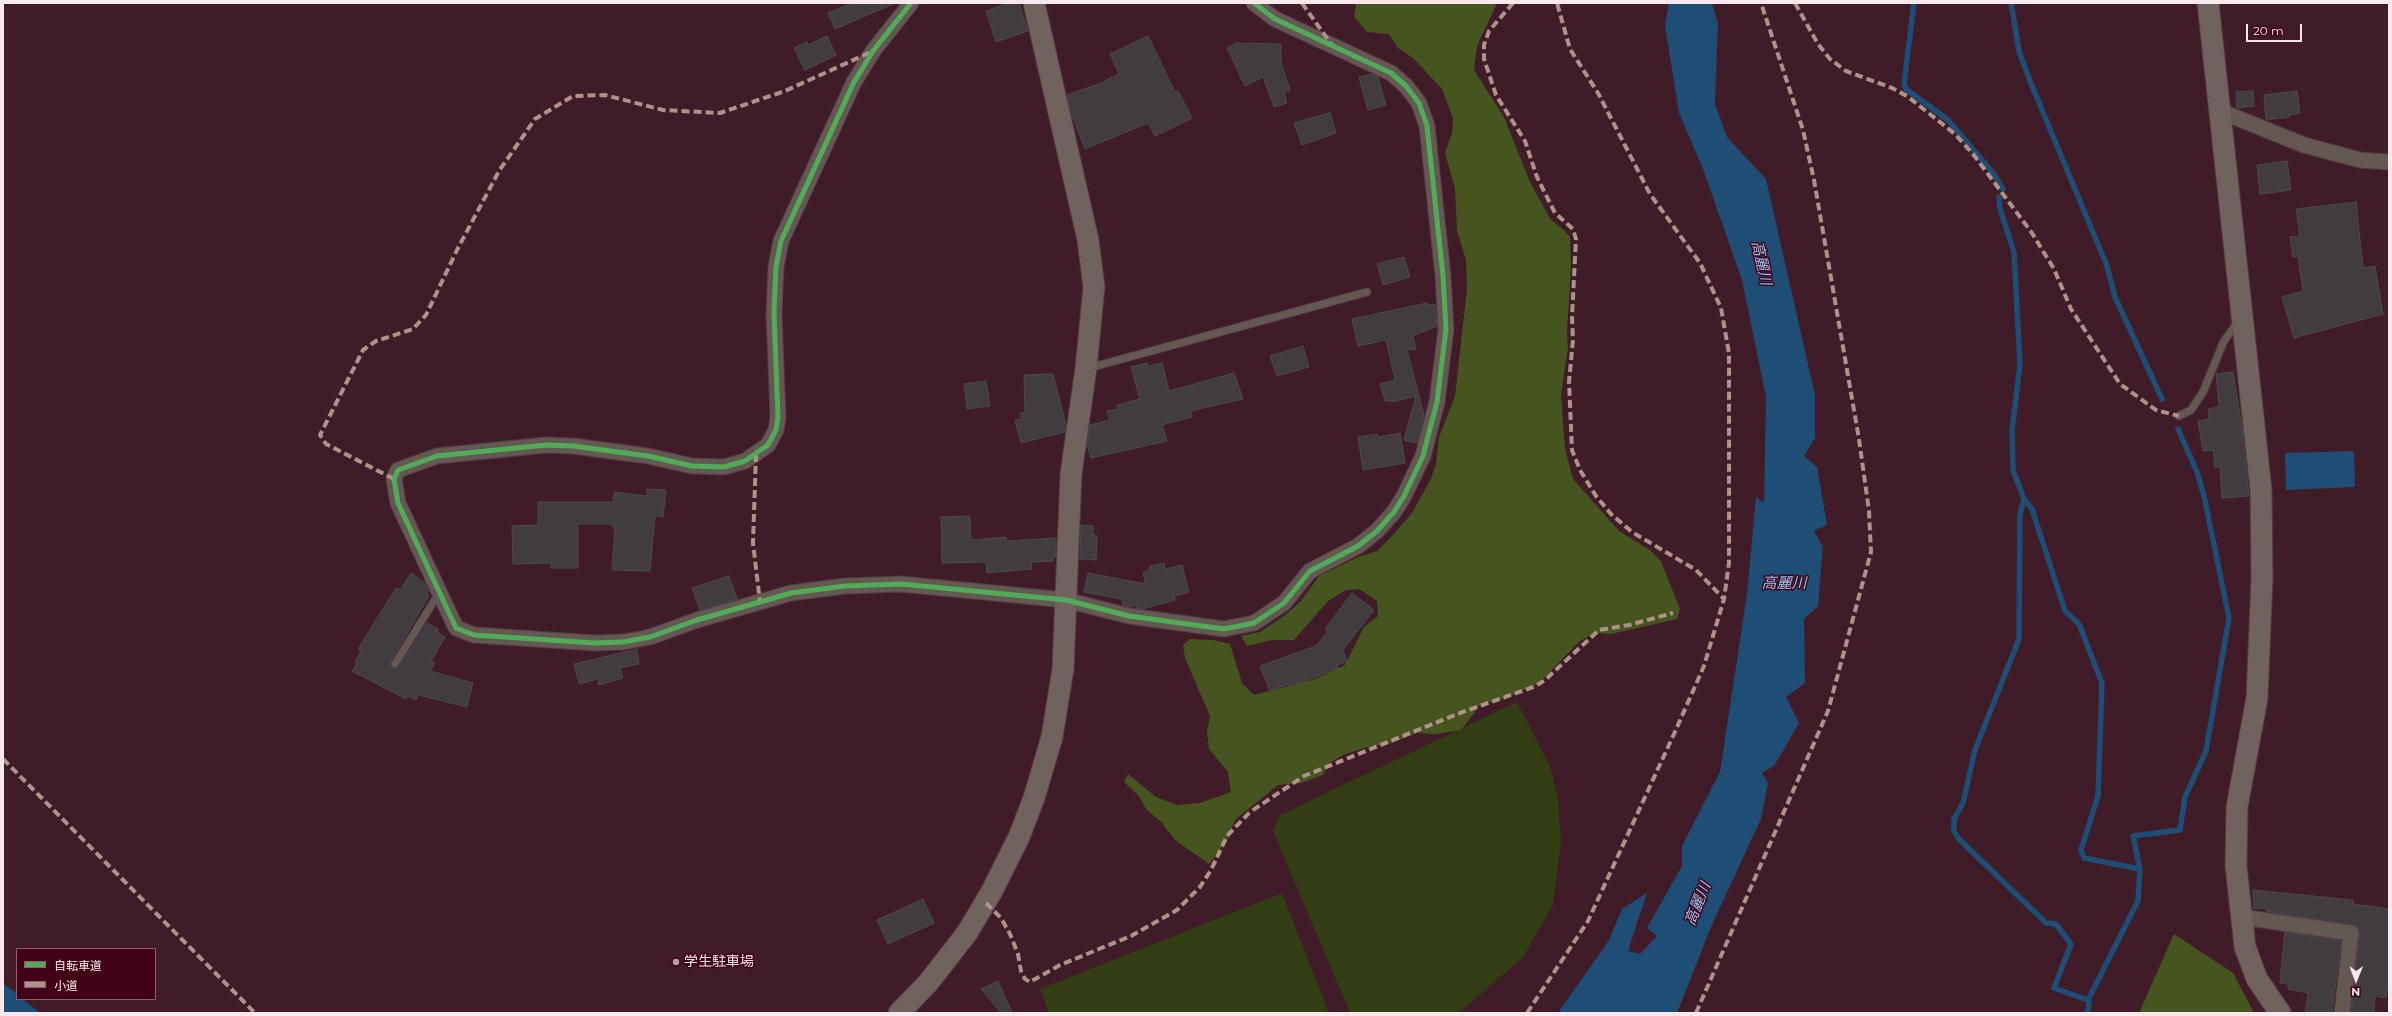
<!DOCTYPE html>
<meta charset="utf-8">
<style>
body{margin:0}
#map{position:relative;width:2392px;height:1016px;overflow:hidden;background:#3f1c27;font-family:Montserrat,"Noto Sans JP",sans-serif}
canvas{display:block}
.frame{position:absolute;inset:0;border:4px solid #f9e8eb;pointer-events:none}
.legend{position:absolute;left:16px;top:948px;width:140px;height:52px;box-sizing:border-box;background:#410218;border:1px solid #8b5e6c;margin:0;padding:5px 7px;list-style:none;font-size:12px;color:#f9e8eb}
.legend li{display:flex;align-items:center;gap:8px;height:20px}
.legend b{width:20px;border:1px solid #8b5e6c}
.north{position:absolute;left:2336px;top:960px;width:40px;height:40px;-webkit-text-stroke:3px #410218;paint-order:stroke;rotate:181deg;font-size:11px;font-weight:700;line-height:16px;text-align:center;color:#f9e8eb}
.north::after{content:'';display:block;margin:auto;width:14px;height:18px;background:#f9e8eb;clip-path:polygon(50% 0,100% 100%,50% 72%,0 100%)}
.scale{position:absolute;left:2246px;top:24px;width:56px;height:18px;box-sizing:border-box;border:2px solid #f9e8eb;border-top:0;padding-left:5px;font-size:12px;line-height:14px;white-space:nowrap;color:#f9e8eb;-webkit-text-stroke:3px #410218;paint-order:stroke}
</style>
<div id="map">
<canvas width="2392" height="1016"></canvas>
<div class="frame"></div>
<ul class="legend">
<li><b style="height:5px;background:#51ab58"></b>自転車道</li>
<li><b style="height:5px;background:#af9288"></b>小道</li>
</ul>
<div class="north">N</div>
<div class="scale">20 m</div>
</div>
<script>
const ctx = document.querySelector('canvas').getContext('2d');
ctx.lineJoin = 'round';
function fill(path, color) { ctx.fillStyle = color; ctx.fill(path, 'evenodd'); }
const poly = rows => new Path2D(rows.map(r => 'M' + r).join(''));
function stroke(path, color, width, dash) { ctx.strokeStyle = color; ctx.lineWidth = width; ctx.lineCap = dash ? 'butt' : 'round'; ctx.setLineDash(dash || []); ctx.stroke(path); }
function drawText(font, color, halo, rows, align = 'center') {
  ctx.font = font + ' Montserrat,"Noto Sans JP",sans-serif'; ctx.lineWidth = 3; ctx.setLineDash([]); ctx.textBaseline = 'middle'; ctx.strokeStyle = halo; ctx.fillStyle = color; for (const [text, x, y, turn = 0] of rows) {
    ctx.save(); ctx.translate(x, y); ctx.rotate((+turn || 0) * Math.PI / 180); ctx.textAlign = isNaN(turn) ? turn : align; if (halo) ctx.strokeText(text, 0, 0); ctx.fillText(text, 0, 0); ctx.restore();
  }
}
const green = poly([
 [1517,702,1550,766,1558,799,1561,841,1553,905,1523,957,1459,1013,1350,1013,1273,831,1280,815],
 [1282,893,1329,1013,1049,1013,1040,989]
]);
const forest = poly([
 [1350,3,1497,3,1477,46,1474,70,1504,117,1530,182,1550,219,1563,229,1570,237,1571,269,1567,332,1568,348,1561,395,1565,449,1573,479,1619,531,1650,550,1661,561,1680,609,1677,619,1611,634,1595,633,1580,641,1539,683,1506,698,1480,705,1461,730,1436,734,1417,733,1392,743,1364,748,1343,755,1328,764,1323,775,1301,783,1278,785,1235,820,1227,841,1209,864,1175,840,1161,822,1147,810,1138,795,1124,782,1128,774,1156,797,1177,805,1200,803,1231,792,1228,772,1209,749,1207,732,1210,716,1185,658,1183,645,1190,639,1213,640,1230,644,1242,683,1254,695,1315,679,1345,665,1364,627,1378,616,1377,601,1359,589,1346,590,1328,601,1294,640,1272,640,1247,646,1241,636,1260,632,1284,616,1301,601,1319,576,1358,557,1377,551,1392,536,1412,513,1431,479,1436,464,1439,437,1455,396,1467,289,1466,260,1457,231,1455,189,1445,153,1452,133,1453,118,1442,89,1413,58,1398,48,1389,34,1367,32,1354,17,1356,5],
 [2174,934,2233,973,2254,1013,2139,1013]
]);
const water = poly([
 [1669,3,1712,3,1718,23,1715,104,1727,137,1766,179,1815,395,1815,438,1804,456,1817,467,1827,525,1814,531,1823,547,1818,606,1804,619,1805,683,1786,697,1799,723,1774,766,1762,773,1768,783,1761,819,1711,927,1677,1013,1558,1013,1609,940,1622,909,1647,893,1628,951,1640,954,1657,936,1647,928,1682,866,1682,846,1720,772,1747,594,1756,497,1764,503,1766,397,1742,280,1703,169,1679,113,1665,26],
 [2354,451,2355,487,2286,490,2285,453],
 [3,983,17,994,17,999,23,999,40,1013,3,1013]
]);
const stream = poly([
 [1914,3,1904,84,1906,89,1948,120,1993,173,2003,189],
 [2011,3,2019,51,2030,81,2107,266,2115,297,2162,399],
 [1999,197,2000,209,2014,252,2020,365,2012,430,2013,470,2024,499,2020,515,2019,639,1975,750,1963,803,1954,819,1954,831,1958,838,2046,923,2056,924,2071,944,2054,988,2088,1000,2089,1006,2087,1013],
 [2024,499,2032,509,2065,611,2079,624,2102,683,2098,796,2081,850,2084,858,2140,869],
 [2088,1000,2138,901,2140,869,2133,836,2180,830,2185,797,2206,751,2229,618,2204,496,2197,472,2178,429]
]);
const building = poly([
 [852,3,895,3,835,29,828,13,852,3],
 [1010,3,1019,3,1028,31,996,42,986,11,1010,3],
 [827,36,836,55,805,70,794,48,807,42,808,45,827,36],
 [1148,36,1175,92,1178,91,1192,118,1155,136,1148,123,1085,149,1071,112,1067,95,1107,81,1106,80,1119,74,1110,54,1148,36],
 [1236,43,1281,44,1281,63,1290,90,1284,93,1287,103,1274,107,1263,77,1245,86,1227,48,1236,43],
 [1372,74,1378,77,1386,105,1368,110,1359,77,1372,74],
 [2253,91,2254,106,2237,108,2236,92,2253,91],
 [2297,91,2300,113,2289,115,2289,117,2266,120,2264,95,2297,91],
 [1330,113,1336,133,1302,145,1294,123,1330,113],
 [2287,161,2291,190,2260,194,2257,165,2287,161],
 [2356,202,2363,268,2375,266,2383,314,2294,338,2282,297,2303,291,2298,256,2293,257,2290,237,2300,236,2296,209,2356,202],
 [1404,257,1410,277,1383,285,1377,264,1404,257],
 [1427,303,1427,305,1435,304,1437,326,1413,336,1416,349,1407,350,1424,415,1417,443,1404,440,1416,396,1391,402,1390,400,1385,401,1380,384,1395,380,1386,340,1358,346,1352,319,1427,303],
 [1303,346,1309,367,1277,376,1270,356,1303,346],
 [1147,363,1148,366,1162,363,1169,391,1234,373,1243,399,1190,411,1192,417,1162,425,1167,441,1091,458,1087,445,1090,425,1110,420,1107,411,1118,409,1117,405,1140,399,1131,367,1147,363],
 [2233,372,2242,428,2249,496,2222,498,2220,467,2215,467,2213,450,2203,451,2198,421,2209,419,2208,409,2219,407,2216,374,2233,372],
 [1053,374,1066,425,1065,432,1021,443,1015,420,1021,419,1020,414,1025,412,1024,375,1053,374],
 [986,381,990,406,967,409,964,384,986,381],
 [1400,433,1405,463,1363,470,1358,437,1377,434,1378,437,1400,433],
 [647,489,666,490,663,517,655,516,650,571,612,570,615,527,612,527,613,524,578,524,578,568,551,568,551,563,513,564,512,526,538,525,538,502,613,502,614,492,647,496,647,489],
 [970,516,971,540,1006,537,1007,541,1056,538,1056,557,1053,557,1053,561,1031,562,1032,569,987,573,986,562,942,563,941,517,970,516],
 [1081,525,1093,526,1093,535,1097,536,1096,560,1080,559,1081,525],
 [1164,563,1165,569,1182,565,1189,592,1174,596,1175,600,1142,609,1136,608,1136,605,1129,607,1123,605,1121,599,1084,592,1088,573,1146,584,1143,572,1150,570,1149,567,1164,563],
 [411,573,425,583,429,591,426,594,429,596,391,661,390,666,394,669,399,667,427,623,438,629,437,632,445,637,431,661,435,663,430,671,473,683,467,707,418,695,416,700,407,696,406,699,352,671,357,664,355,662,361,651,358,649,396,588,400,590,411,573],
 [729,576,737,599,700,610,692,588,729,576],
 [1352,593,1374,610,1343,650,1347,661,1337,665,1338,668,1289,687,1288,684,1270,691,1260,666,1316,646,1328,631,1325,629,1352,593],
 [637,649,639,664,620,668,623,678,599,685,598,679,579,684,574,664,637,649],
 [2253,890,2353,900,2353,904,2389,909,2389,973,2386,998,2375,996,2374,1013,2351,1013,2360,934,2357,926,2266,911,2267,908,2254,909,2253,890],
 [923,899,934,923,888,944,877,920,923,899],
 [2285,932,2341,941,2332,1013,2305,1013,2308,993,2288,989,2288,984,2280,983,2285,932],
 [998,981,1012,1013,1001,1013,981,989,998,981]
]);
const lane = poly([
 [1089,368,1367,292],
 [2179,416,2191,410,2203,392,2224,341,2239,320],
 [395,664,439,593]
]);
const street = poly([
 [911,3,873,51,854,82,781,241,776,267,774,313,778,417,776,430,768,445,745,461,724,467,692,466,648,456,573,446,546,445,437,456,398,470,394,479,398,503,456,628,474,635,595,643,623,642,650,637,697,620,791,593,845,586,901,584,1066,600,1129,616,1224,629,1254,623,1284,603,1310,571,1358,546,1377,531,1394,512,1404,496,1423,456,1437,402,1446,329,1443,276,1427,126,1419,103,1406,86,1391,73,1275,19,1254,3],
 [2220,111,2304,145,2360,160,2389,162],
 [2242,917,2351,933,2342,1013]
]);
const secondary = poly([
 [2208,3,2261,490,2262,578,2257,698,2237,807,2236,866,2245,947,2257,979,2280,1013],
 [899,1013,928,983,967,933,992,891,1019,837,1034,798,1052,737,1063,669,1071,474,1086,368,1094,287,1088,240,1034,3]
]);
const quiet = poly([
 [1302,3,1331,44],
 [1513,3,1489,31,1484,45,1484,59,1496,95,1525,141,1537,177,1555,213,1573,229,1576,239,1572,317,1573,340,1569,382,1572,450,1580,470,1596,496,1611,514,1632,532,1696,570,1724,599],
 [1795,3,1818,44,1830,59,1846,71,1892,88,1907,96,1955,134,1973,154,2032,233,2054,269,2071,309,2120,384,2156,410,2179,416],
 [756,454,753,543,760,602],
 [394,479,326,444,320,435,363,350,376,341,413,329,426,315,457,250,499,171,535,119,573,96,605,95,663,110,720,113,785,91,871,52],
 [3,759,255,1013],
 [986,903,1001,918,1010,934,1018,954,1021,971,1025,979,1030,982,1060,965,1131,936,1177,910,1200,887,1211,870,1227,836,1250,812,1304,776,1460,713,1536,686,1545,680,1599,630,1629,625,1673,613],
 [1527,1013,1588,921,1674,734,1704,666,1724,599,1729,563,1729,353,1721,308,1700,263,1650,194,1598,93,1570,49,1557,3],
 [1696,1013,1828,711,1871,552,1869,511,1859,439,1814,180,1803,130,1761,3]
]);
const cycleway = poly([
 [911,3,873,51,854,82,781,241,776,267,774,313,778,417,776,430,768,445,745,461,724,467,692,466,648,456,573,446,546,445,437,456,398,470,394,479,398,503,456,628,474,635,595,643,623,642,650,637,697,620,791,593,845,586,901,584,1066,600,1129,616,1224,629,1254,623,1284,603,1310,571,1358,546,1377,531,1394,512,1404,496,1423,456,1437,402,1446,329,1443,276,1427,126,1419,103,1406,86,1391,73,1275,19,1254,3]
]);
const markers = [
 [676,962,4,"#b8a1a6"]
];
const poiNames = [
 ["学生駐車場",684,962]
];
const waterNames = [
 ["高麗川",1761,263,78],
 ["高麗川",1784,584],
 ["高麗川",1698,904,-68]
];
fill(green, '#323d14');
fill(forest, '#465520');
fill(water, '#1e4d76');
stroke(stream, '#1e4d76', 5.5);
fill(building, '#413c3f');
stroke(building, '#4d4a4e', 1);
stroke(lane, '#563b43', 9);
stroke(street, '#563b43', 17);
stroke(secondary, '#563b43', 23);
stroke(lane, '#645853', 7);
stroke(street, '#645853', 15);
stroke(secondary, '#70635d', 21);
stroke(quiet, '#af9288', 4, [8, 4]);
stroke(cycleway, '#51ab58', 5);
for (const [x, y, r, color] of markers) { const dot = new Path2D(); dot.arc(x, y, r, 0, 2 * Math.PI); ctx.fillStyle = color; ctx.fill(dot); stroke(dot, '#410218', 1.5); }
drawText('14px', '#f9e8eb', '#410218', poiNames, 'left');
drawText('italic 15px', '#9cc7f0', '#410218', waterNames);
</script>
